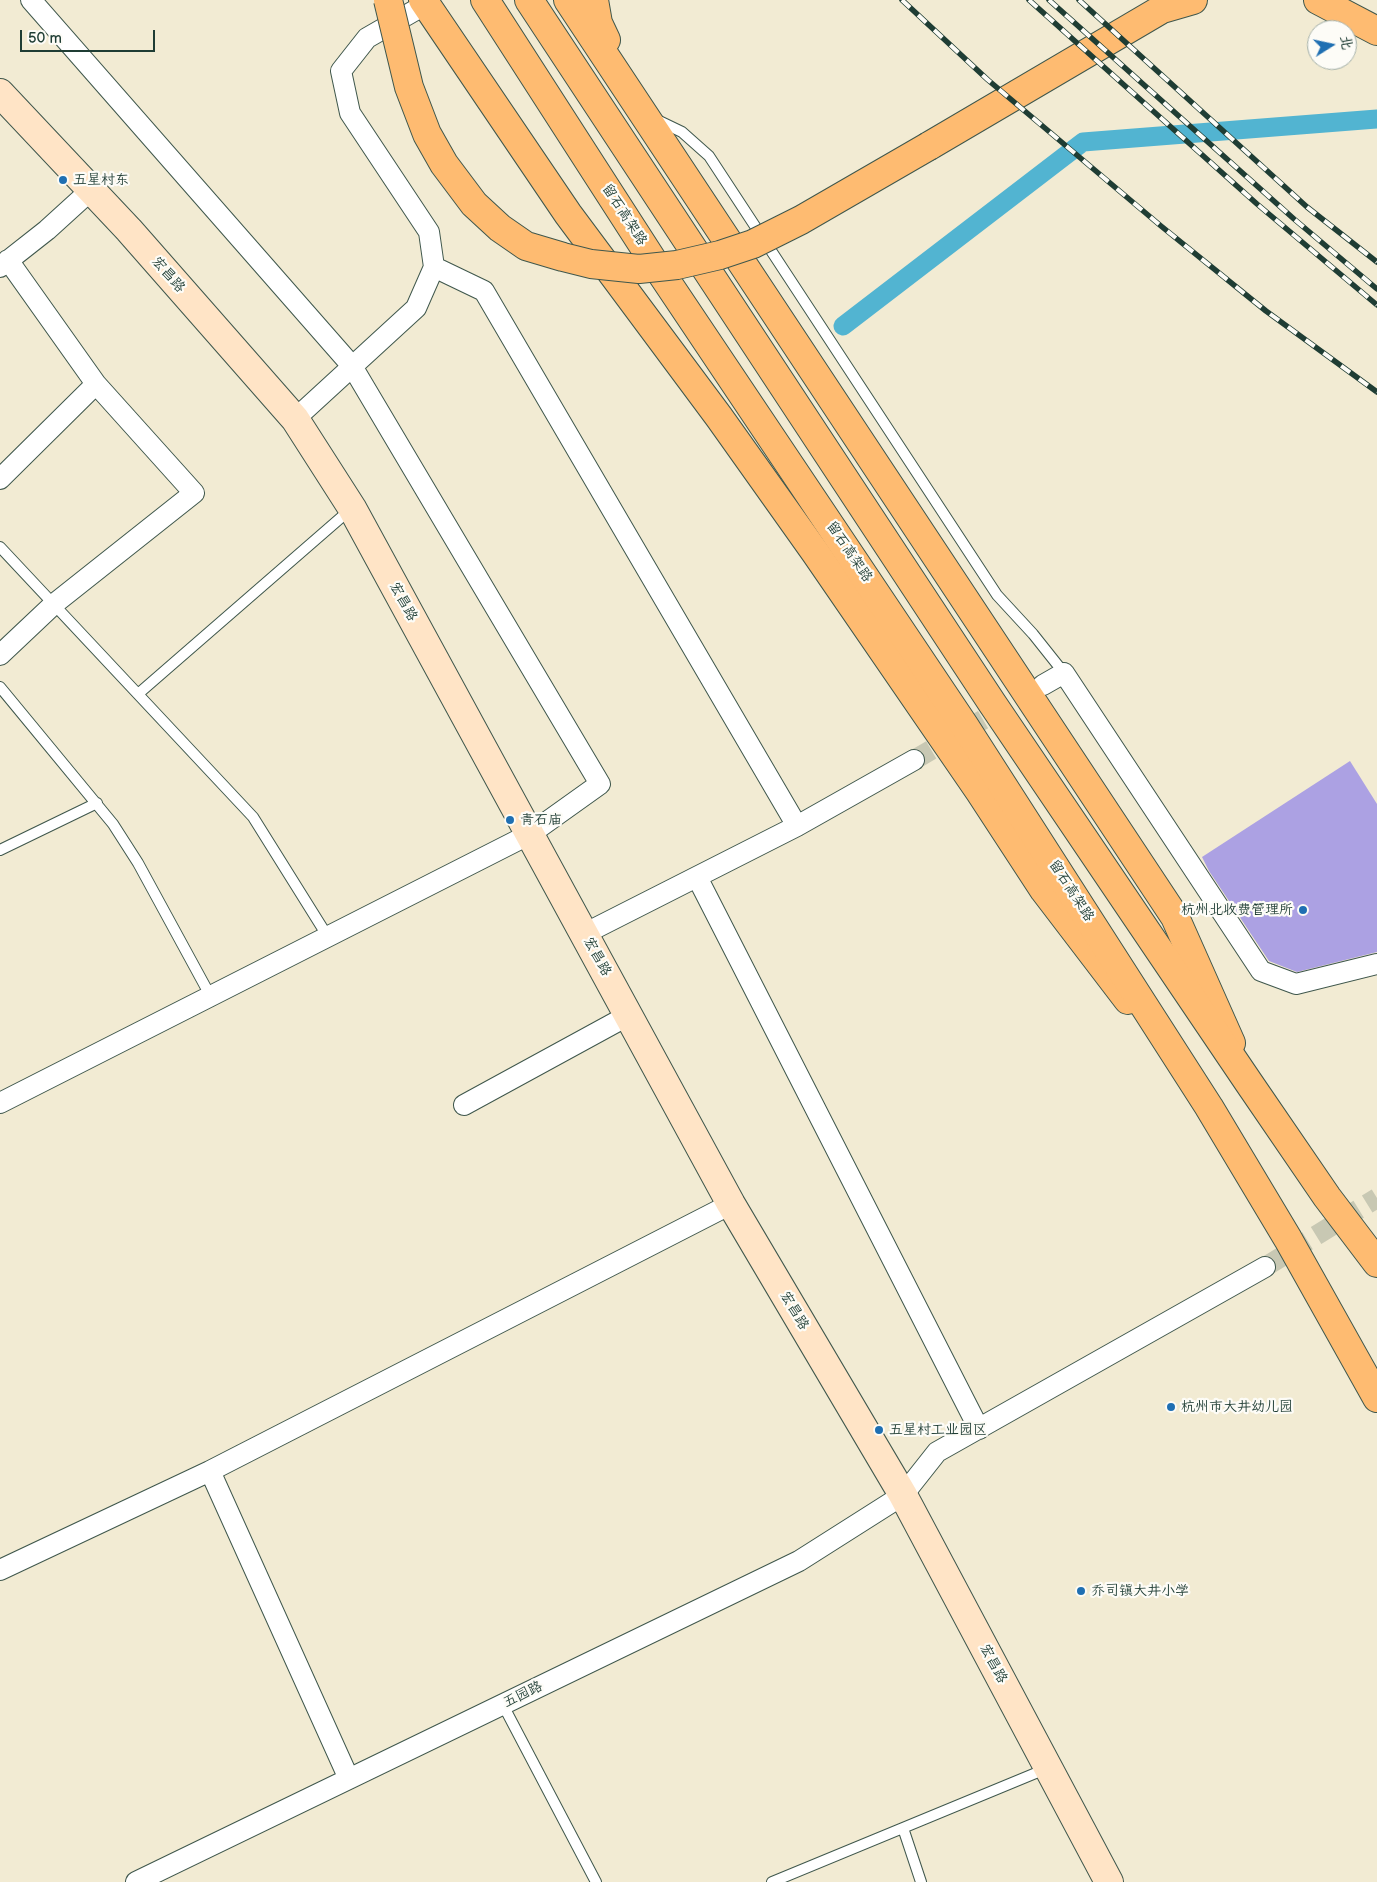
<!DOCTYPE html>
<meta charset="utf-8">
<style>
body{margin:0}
#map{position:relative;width:1377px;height:1882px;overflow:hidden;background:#f2ebd3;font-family:"Balsamiq Sans","LXGW WenKai TC",sans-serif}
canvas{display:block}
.north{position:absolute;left:1307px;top:20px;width:50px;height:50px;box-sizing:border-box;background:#fdfcf7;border:1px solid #a4b0a9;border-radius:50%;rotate:80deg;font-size:14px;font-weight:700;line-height:20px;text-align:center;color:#1f3d34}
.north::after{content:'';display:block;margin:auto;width:18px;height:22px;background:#1f6fb2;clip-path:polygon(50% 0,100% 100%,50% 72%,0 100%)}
.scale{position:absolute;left:20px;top:30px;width:135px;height:22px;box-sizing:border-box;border:2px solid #1f3d34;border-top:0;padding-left:6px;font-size:15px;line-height:18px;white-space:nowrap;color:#1f3d34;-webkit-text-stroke:4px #fdfcf7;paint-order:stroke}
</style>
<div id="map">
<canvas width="1377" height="1882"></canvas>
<div class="north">北</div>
<div class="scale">50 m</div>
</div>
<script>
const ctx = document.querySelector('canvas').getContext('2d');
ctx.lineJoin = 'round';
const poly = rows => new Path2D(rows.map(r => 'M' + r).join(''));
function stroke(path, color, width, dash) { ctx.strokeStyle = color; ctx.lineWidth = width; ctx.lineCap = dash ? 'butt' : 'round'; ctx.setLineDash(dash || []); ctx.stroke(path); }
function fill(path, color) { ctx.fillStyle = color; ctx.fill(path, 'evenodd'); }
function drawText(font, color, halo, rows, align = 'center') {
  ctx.font = font + ' "Balsamiq Sans","LXGW WenKai TC",sans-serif'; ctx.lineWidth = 4.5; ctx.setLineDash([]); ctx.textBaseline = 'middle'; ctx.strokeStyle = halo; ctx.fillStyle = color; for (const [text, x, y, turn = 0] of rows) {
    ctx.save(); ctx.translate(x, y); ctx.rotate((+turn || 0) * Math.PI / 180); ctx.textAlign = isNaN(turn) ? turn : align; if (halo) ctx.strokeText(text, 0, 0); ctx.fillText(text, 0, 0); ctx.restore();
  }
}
const canal = poly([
 [843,326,1083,142,1377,119]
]);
const building = poly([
 [1350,761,1377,804,1377,952,1297,972,1269,961,1209,871,1202,857]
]);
const streetTunnel = poly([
 [914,760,1037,688],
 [1265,1267,1377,1198]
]);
const lane = poly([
 [655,119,682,132,709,156,997,595,1033,634,1064,673],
 [0,547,253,817,328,937],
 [0,687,113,824,138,863,211,997],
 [138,694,352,508],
 [0,850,97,803],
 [503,1705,596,1882],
 [903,1828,921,1882],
 [772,1882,1048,1768]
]);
const street = poly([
 [0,267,47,230,91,190],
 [434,267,484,291,797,826],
 [295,419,416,308,434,267,429,232,350,113,341,71,367,38,426,4],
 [0,479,96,384,8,260],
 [0,655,54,604,194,493,96,384],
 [1043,685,1064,673,1261,971,1296,984,1377,964],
 [697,877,979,1429],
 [584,934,797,826,914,760],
 [0,1103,530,834,600,784,352,366,31,0],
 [464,1105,629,1015],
 [210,1471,731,1204],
 [0,1570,210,1471,349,1779],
 [136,1882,799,1561,903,1495,937,1452,1265,1267]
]);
const secondary = poly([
 [0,93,129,230,295,419,352,508,731,1204,903,1495,1109,1882]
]);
const primary = poly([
 [423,0,568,214,719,417,815,552,980,792,1044,890,1128,1000],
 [568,0,1175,917,1231,1043],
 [594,0,598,23,606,40]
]);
const highway = poly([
 [485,0,655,264,964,725,1209,1107,1288,1239,1377,1398],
 [529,0,992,703,1249,1083,1327,1197,1377,1263],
 [1318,0,1377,31],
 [929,146,1162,9,1193,0]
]);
const rail = poly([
 [902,0,988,80,1161,226,1266,311,1377,392],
 [1029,0,1257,204,1377,305],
 [1049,0,1294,219,1377,289],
 [1079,0,1307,207,1377,262]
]);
const highwayBridge = poly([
 [388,0,409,87,427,134,444,164,474,204,500,228,526,246,563,257,591,264,639,269,677,265,720,255,753,244,801,220,929,146]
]);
const markers = [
 [63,180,5,"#1f6fb2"],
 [510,820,5,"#1f6fb2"],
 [1303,910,5,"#1f6fb2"],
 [1171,1407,5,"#1f6fb2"],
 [879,1430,5,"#1f6fb2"],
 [1081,1591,5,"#1f6fb2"]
];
const poiNames = [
 ["五星村东",73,180],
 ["青石庙",520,820],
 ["杭州北收费管理所",1293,910,"right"],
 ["杭州市大井幼儿园",1181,1407],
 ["五星村工业园区",889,1430],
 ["乔司镇大井小学",1091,1591]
];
const streetNames = [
 ["留石高架路",624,215,57],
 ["宏昌路",168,275,49],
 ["留石高架路",849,552,56],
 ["宏昌路",403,602,61],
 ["留石高架路",1071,891,57],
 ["宏昌路",597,957,61],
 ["宏昌路",794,1311,59],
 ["宏昌路",993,1664,62],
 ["五园路",523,1695,-26]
];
stroke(canal, '#52b4d1', 19);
fill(building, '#aca1e3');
stroke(streetTunnel, '#c8c8b3', 20, [20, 10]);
stroke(lane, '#3f574c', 12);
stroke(street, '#3f574c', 22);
stroke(secondary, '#3f574c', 30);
stroke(primary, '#3f574c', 30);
stroke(highway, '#3f574c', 30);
stroke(lane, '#fff', 10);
stroke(street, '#fff', 20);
stroke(secondary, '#ffe4c6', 28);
stroke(primary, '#febb71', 28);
stroke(highway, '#febb71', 28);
stroke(rail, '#1f3d34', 5.5);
stroke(rail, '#fdfcf7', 4, [11]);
stroke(highwayBridge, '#3f574c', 30, []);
stroke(highwayBridge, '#febb71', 28);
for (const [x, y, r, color] of markers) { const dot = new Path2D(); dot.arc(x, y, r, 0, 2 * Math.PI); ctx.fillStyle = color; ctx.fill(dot); stroke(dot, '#fdfcf7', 2); }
drawText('14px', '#1f3d34', '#fdfcf7', poiNames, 'left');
drawText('14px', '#1f3d34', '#fdfcf7', streetNames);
</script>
